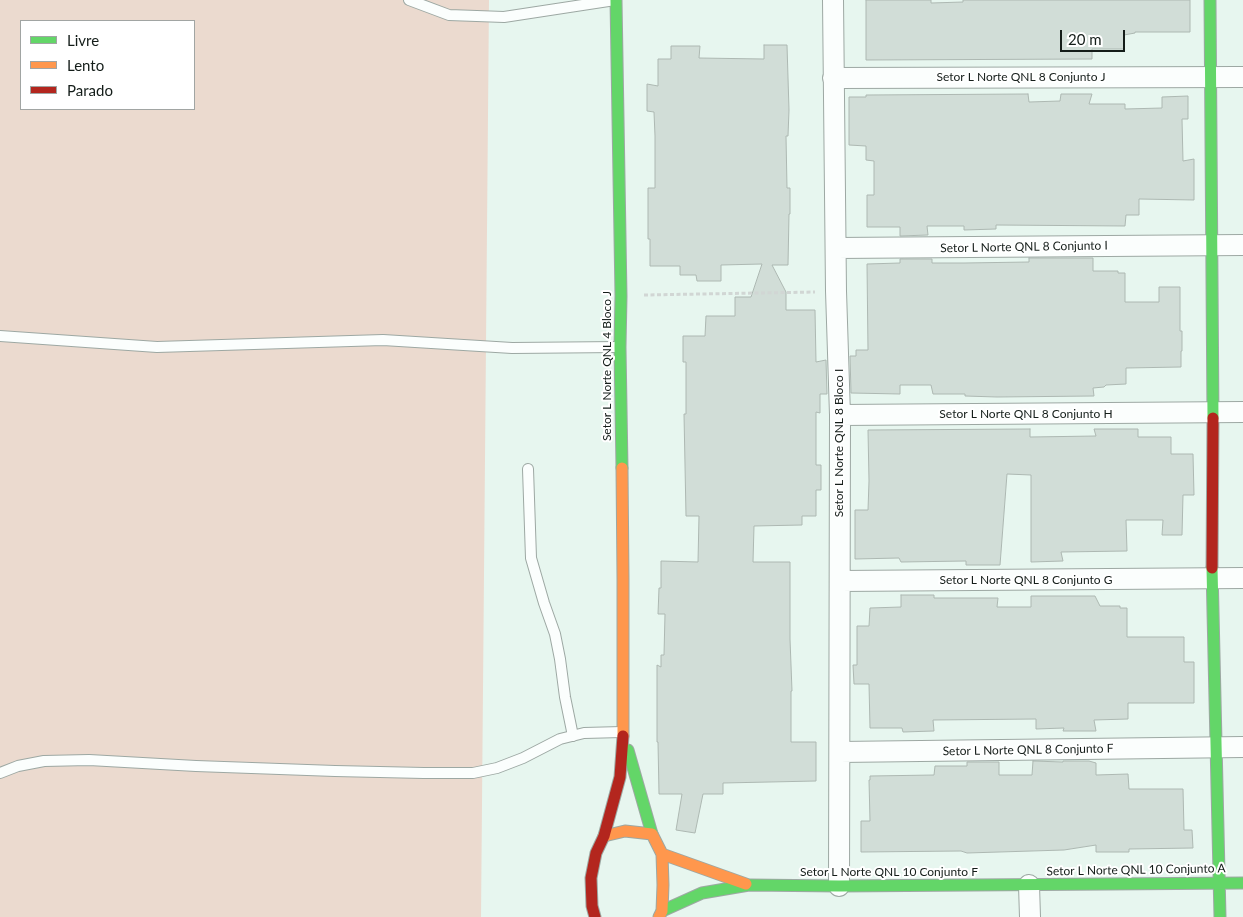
<!DOCTYPE html>
<style>
body{margin:0}
#map{position:relative;width:1243px;height:917px;overflow:hidden;background:#e7f6ef;font-family:Lato,sans-serif}
canvas{display:block}
.legend{position:absolute;left:20px;top:20px;width:175px;height:90px;box-sizing:border-box;background:#fff;border:1px solid #a1a5a3;margin:0;padding:6px 9px;list-style:none;font-size:15px;color:#141d19}
.legend li{display:flex;align-items:center;gap:10px;height:25px}
.legend b{width:25px;border:1px solid #a1a5a3}
.scale{position:absolute;left:1060px;top:30px;width:65px;height:22px;box-sizing:border-box;border:2px solid #141d19;border-top:0;padding-left:6px;font-size:15px;line-height:18px;white-space:nowrap;color:#141d19;-webkit-text-stroke:4px #fff;paint-order:stroke}
</style>
<div id="map">
<canvas width="1243" height="917"></canvas>
<ul class="legend">
<li><b style="height:6px;background:#63d668"></b>Livre</li>
<li><b style="height:6px;background:#ff974d"></b>Lento</li>
<li><b style="height:6px;background:#b3261e"></b>Parado</li>
</ul>
<div class="scale">20 m</div>
</div>
<script>
const ctx = document.querySelector('canvas').getContext('2d');
ctx.lineJoin = 'round';
function fill(path, color) { ctx.fillStyle = color; ctx.fill(path, 'evenodd'); }
const poly = rows => new Path2D(rows.map(r => 'M' + r).join(''));
function stroke(path, color, width, dash) { ctx.strokeStyle = color; ctx.lineWidth = width; ctx.lineCap = dash ? 'butt' : 'round'; ctx.setLineDash(dash || []); ctx.stroke(path); }
function drawText(font, color, halo, rows, align = 'center') {
  ctx.font = font + ' Lato,sans-serif'; ctx.lineWidth = 4; ctx.setLineDash([]); ctx.textBaseline = 'middle'; ctx.strokeStyle = halo; ctx.fillStyle = color; for (const [text, x, y, turn = 0] of rows) {
    ctx.save(); ctx.translate(x, y); ctx.rotate((+turn || 0) * Math.PI / 180); ctx.textAlign = isNaN(turn) ? turn : align; if (halo) ctx.strokeText(text, 0, 0); ctx.fillText(text, 0, 0); ctx.restore();
  }
}
const green = poly([
 [0,0,489,0,481,917,0,917],
 [21,21,194,21,194,109,21,109]
]);
const building = poly([
 [866,0,931,0,931,3,963,2,963,0,1190,0,1190,32,1135,32,1135,33,1124,35,1124,49,1092,49,1092,59,866,60,866,0],
 [764,45,787,45,789,110,788,136,786,136,787,188,790,188,790,214,789,214,788,265,772,265,786,292,786,310,815,310,816,362,826,360,827,394,820,394,820,413,816,412,816,465,821,465,821,490,816,490,816,516,802,516,802,525,754,526,753,562,790,562,790,639,792,691,791,691,791,742,816,742,816,781,723,783,723,794,703,794,695,833,676,830,682,794,659,794,658,742,657,742,657,665,661,667,661,655,664,655,665,614,658,614,659,588,661,588,661,561,698,562,699,516,686,516,684,414,686,414,686,362,683,362,683,336,705,336,706,316,735,316,735,297,751,297,762,264,721,265,721,281,697,281,696,275,680,275,680,266,650,266,650,239,648,239,648,188,655,188,655,136,654,112,647,111,647,84,658,86,658,59,671,59,671,46,700,46,699,58,764,59,764,45],
 [1028,94,1029,102,1060,101,1061,94,1092,94,1089,104,1125,104,1125,109,1162,108,1162,97,1188,96,1188,119,1182,119,1183,161,1194,159,1194,200,1139,199,1139,215,1126,215,1125,226,996,225,996,229,964,230,964,226,927,226,928,235,900,236,900,227,867,227,867,195,874,195,874,161,866,160,866,146,849,145,849,97,866,97,866,95,1028,94],
 [1029,258,1093,258,1093,271,1118,271,1118,273,1125,273,1125,302,1159,302,1159,287,1180,287,1180,331,1182,331,1182,351,1181,351,1181,367,1126,368,1126,384,1106,385,1104,387,1093,388,1094,396,997,397,965,396,965,394,933,394,931,385,900,385,900,394,851,393,850,356,856,356,856,350,868,350,867,264,900,263,900,259,932,259,932,263,964,263,1029,262,1029,258],
 [1030,429,1030,437,1096,436,1094,429,1138,429,1138,437,1171,437,1171,454,1193,454,1194,495,1183,495,1182,535,1162,535,1163,520,1126,520,1127,551,1061,552,1063,561,1031,562,1031,475,1007,474,1000,565,966,565,966,561,901,562,899,558,855,559,855,510,868,510,869,481,868,430,1030,429],
 [901,595,934,595,934,598,998,598,997,607,1031,607,1031,596,1095,596,1100,606,1120,606,1120,608,1127,608,1127,637,1184,637,1184,662,1194,662,1194,703,1128,703,1128,719,1094,720,1096,731,1063,731,1064,728,1036,729,1036,719,933,720,934,731,903,732,902,728,870,728,869,684,854,684,853,665,857,665,857,626,869,626,870,608,901,607,901,595],
 [1033,761,1063,762,1063,761,1089,761,1096,763,1096,775,1128,774,1129,789,1183,789,1184,830,1192,830,1193,848,1129,849,1129,852,1096,852,1096,845,1064,850,967,853,961,851,861,852,861,821,870,821,869,780,870,780,870,776,934,775,935,766,967,766,967,762,999,762,999,775,1032,775,1033,761]
]);
const path = poly([
 [644,295,815,292]
]);
const lane = poly([
 [409,0,449,15,504,17,615,0],
 [0,336,157,347,383,340,512,348,619,347],
 [528,469,531,558,544,603,555,634,560,659,565,697,573,736],
 [0,773,18,766,44,761,89,760,196,766,335,771,424,773,473,773,497,768,523,758,560,739,584,733,622,732]
]);
const street = poly([
 [833,0,836,291,840,415,839,886],
 [833,78,1243,77],
 [836,248,1243,245],
 [840,415,1243,412],
 [840,581,1243,578],
 [840,752,1243,747],
 [1029,885,1030,917]
]);
const fast = poly([
 [616,0,621,296,620,347,622,468],
 [1210,0,1213,418],
 [1212,568,1220,917],
 [628,750,652,834],
 [662,911,702,893,749,885,839,886,1243,883]
]);
const slow = poly([
 [622,468,623,579,623,736],
 [604,836,625,831,652,834,662,854,663,885,662,911,659,917],
 [662,854,746,884]
]);
const jam = poly([
 [1212,568,1213,418],
 [595,917,592,906,591,878,596,853,604,836,620,777,623,736]
]);
const streetNames = [
 ["Setor L Norte QNL 8 Conjunto J",1021,77],
 ["Setor L Norte QNL 8 Conjunto I",1024,247,-1],
 ["Setor L Norte QNL 4 Bloco J",607,366,-90],
 ["Setor L Norte QNL 8 Conjunto H",1026,414],
 ["Setor L Norte QNL 8 Bloco I",839,443,-90],
 ["Setor L Norte QNL 8 Conjunto G",1026,580],
 ["Setor L Norte QNL 8 Conjunto F",1028,750,-1],
 ["Setor L Norte QNL 10 Conjunto A",1136,870,-1],
 ["Setor L Norte QNL 10 Conjunto F",889,872]
];
fill(green, '#ebdacf');
fill(building, '#d1ddd7');
stroke(building, '#adb8b2', 1);
stroke(lane, '#9da8a3', 12);
stroke(street, '#9da8a3', 22);
stroke(fast, '#9da8a3', 13);
stroke(slow, '#9da8a3', 13);
stroke(jam, '#9da8a3', 13);
stroke(path, '#d1d6d4', 3, [4, 2.5]);
stroke(lane, '#fbfefd', 10);
stroke(street, '#fbfefd', 20);
stroke(fast, '#63d668', 11);
stroke(slow, '#ff974d', 11);
stroke(jam, '#b3261e', 11);
drawText('12px', '#141d19', '#fff', streetNames);
</script>
